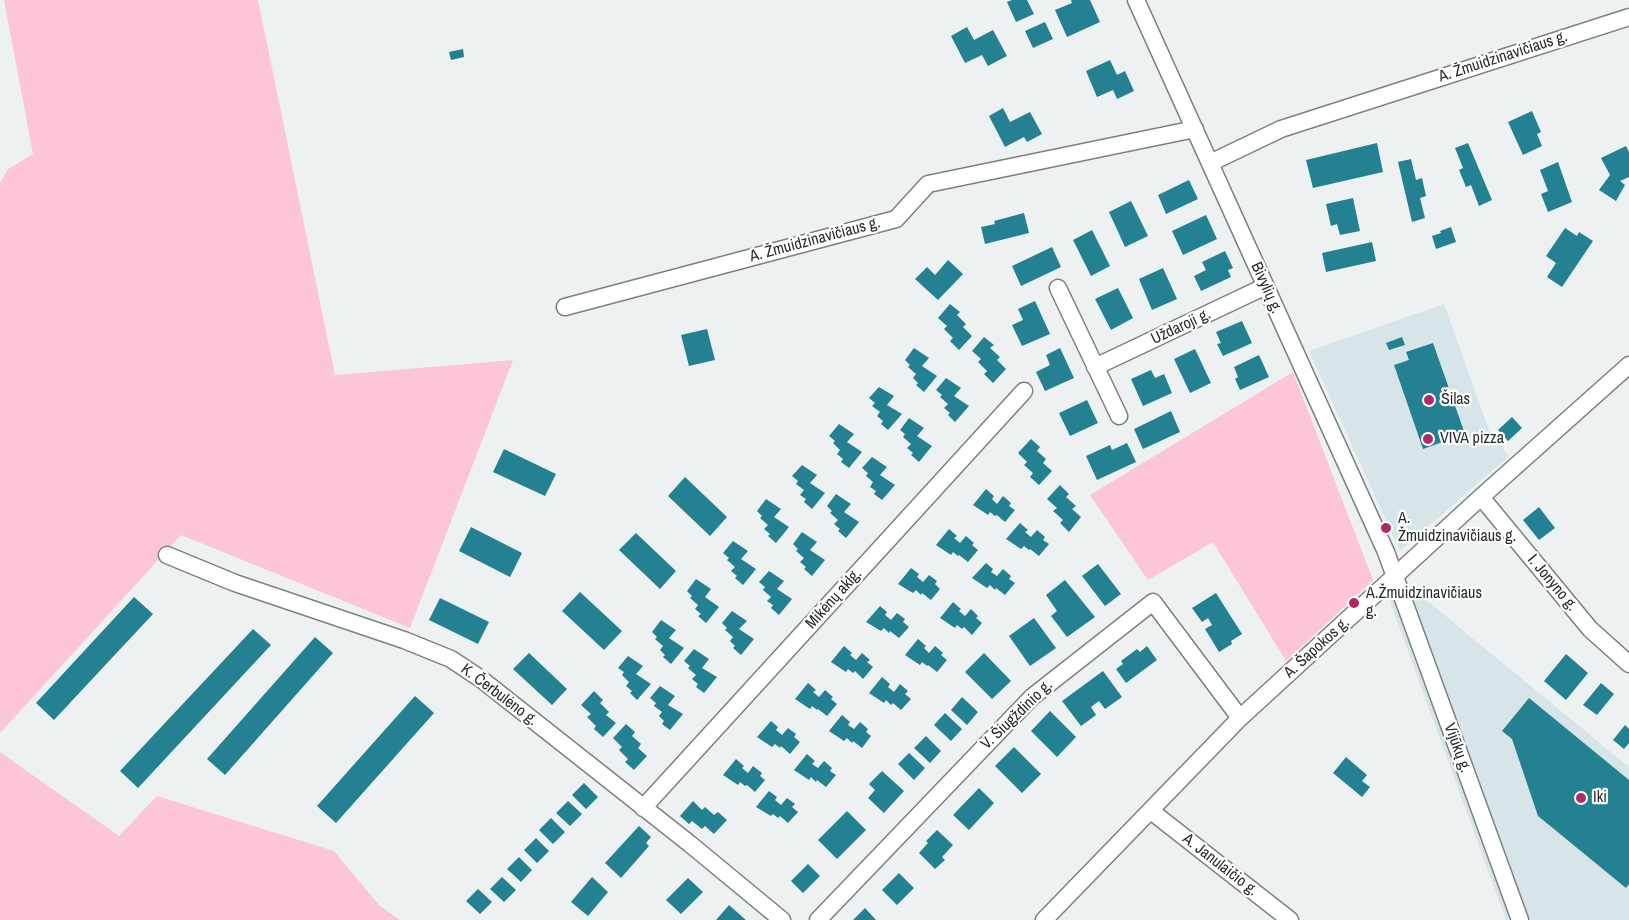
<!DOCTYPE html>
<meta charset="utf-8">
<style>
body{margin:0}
canvas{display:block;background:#edf1f2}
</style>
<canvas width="1629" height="920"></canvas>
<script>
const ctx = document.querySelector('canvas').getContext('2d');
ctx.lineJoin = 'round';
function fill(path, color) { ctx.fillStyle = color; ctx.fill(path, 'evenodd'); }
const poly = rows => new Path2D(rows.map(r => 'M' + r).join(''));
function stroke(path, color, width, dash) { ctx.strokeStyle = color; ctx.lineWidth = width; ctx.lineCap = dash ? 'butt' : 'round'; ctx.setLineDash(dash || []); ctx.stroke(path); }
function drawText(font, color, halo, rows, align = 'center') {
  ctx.font = font + ' "Archivo Narrow",sans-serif'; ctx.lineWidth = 4.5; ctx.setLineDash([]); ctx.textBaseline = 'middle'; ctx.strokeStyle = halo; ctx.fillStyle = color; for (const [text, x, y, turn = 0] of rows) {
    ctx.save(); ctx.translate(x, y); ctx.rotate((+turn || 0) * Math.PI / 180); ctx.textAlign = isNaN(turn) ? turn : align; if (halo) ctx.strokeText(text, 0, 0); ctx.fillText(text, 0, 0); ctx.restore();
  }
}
const built = poly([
 [1444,304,1490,433,1509,456,1400,551,1309,351],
 [1408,585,1629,767,1629,920,1506,920,1389,599]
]);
const green = poly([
 [4,0,258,0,335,375,513,360,410,628,181,535,0,733,0,183,8,169,33,154],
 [1293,372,1373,580,1286,661,1213,542,1148,580,1090,495],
 [0,752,119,836,157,796,334,851,379,905,400,920,0,920]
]);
const building = poly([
 [1012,0,1027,0,1034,14,1016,22,1007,2],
 [1071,0,1090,0,1100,22,1067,37,1055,10,1072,3],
 [1045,22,1053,39,1033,48,1025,31],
 [967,27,974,40,993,30,1007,56,988,66,982,55,965,63,951,36],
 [463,49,464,57,451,60,449,52],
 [1110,60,1117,75,1125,71,1134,91,1117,99,1113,90,1097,97,1086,71],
 [1003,108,1010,122,1030,112,1042,134,1027,142,1024,137,1005,147,989,116],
 [1532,111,1541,132,1537,134,1542,146,1523,155,1508,122],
 [1377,143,1383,172,1313,188,1306,160],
 [1468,143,1492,200,1479,206,1471,185,1466,187,1459,170,1463,168,1455,148],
 [1626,146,1629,152,1629,177,1620,181,1625,185,1616,201,1599,190,1610,175,1601,158],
 [1411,159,1416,180,1422,178,1426,196,1420,198,1425,218,1412,222,1398,162],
 [1558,162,1572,202,1548,212,1541,194,1548,191,1540,170],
 [1189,180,1198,199,1166,214,1158,195],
 [1353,198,1360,231,1340,235,1337,224,1331,226,1326,204],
 [1131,201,1148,236,1125,247,1109,212],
 [1024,213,1029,233,985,244,981,227,995,224,994,221],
 [1206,215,1217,239,1183,255,1172,231],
 [1451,227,1456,242,1436,249,1432,236,1441,233,1440,231],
 [1565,228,1577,236,1579,232,1593,241,1562,287,1547,277,1556,263,1546,256],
 [1092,230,1110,266,1091,276,1073,240],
 [1372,242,1376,261,1326,272,1322,253],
 [1052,247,1061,267,1021,286,1012,266],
 [1225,251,1233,268,1228,270,1231,277,1201,291,1194,276,1206,270,1202,262],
 [948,260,963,274,938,300,915,279,927,267,935,275],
 [1163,268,1177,299,1152,310,1139,279],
 [1118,288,1133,318,1111,330,1095,299],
 [1035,301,1050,334,1022,346,1012,325,1023,320,1018,309],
 [950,304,960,312,957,315,966,324,963,327,972,336,959,350,950,341,953,338,944,329,947,326,938,318],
 [1242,321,1252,343,1223,356,1217,344,1221,343,1216,332],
 [707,329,715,360,689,366,681,335],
 [984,337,994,345,990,348,1000,357,997,360,1006,369,993,383,984,374,987,371,978,362,981,359,972,351],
 [1402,337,1405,345,1389,350,1386,343],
 [1433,343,1465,434,1423,449,1394,365,1409,360,1406,352],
 [914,348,929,358,922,366,937,376,924,392,916,385,918,383,913,378,916,374,908,367,910,365,905,360],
 [1060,348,1074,378,1045,391,1036,372,1050,365,1046,355],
 [1195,349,1211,383,1190,393,1174,359],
 [1259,355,1269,377,1240,390,1235,379,1238,377,1234,367],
 [1151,370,1155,378,1164,374,1172,393,1143,406,1131,379],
 [946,378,961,388,954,396,969,406,955,422,948,415,950,413,944,408,948,404,940,397,942,395,936,390],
 [879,387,894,396,887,405,902,414,888,430,881,424,883,421,877,416,880,412,872,406,875,403,869,398],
 [1087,400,1098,423,1070,436,1059,413],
 [1171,411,1180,432,1143,449,1134,429],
 [1512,417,1522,428,1508,441,1498,430],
 [909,418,924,428,917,436,932,446,919,462,911,455,913,453,907,448,911,444,903,437,905,434,900,430],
 [839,424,854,434,847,442,862,452,849,468,841,462,843,459,837,454,840,450,833,443,835,441,829,436],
 [1031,439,1040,447,1037,451,1046,459,1043,463,1052,471,1039,485,1030,477,1033,473,1024,465,1027,462,1018,453],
 [1127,443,1136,462,1097,480,1086,456,1110,445,1112,450],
 [504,449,556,474,545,496,493,472],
 [872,457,887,467,880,475,895,485,882,500,874,494,876,491,870,487,873,482,866,476,868,473,862,468],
 [802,465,817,475,810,483,825,493,812,509,804,502,806,499,800,495,804,490,796,484,798,481,792,476],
 [685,477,727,517,710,536,668,496],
 [1060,485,1069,494,1066,497,1076,506,1072,509,1081,517,1069,532,1060,523,1063,520,1053,511,1057,508,1047,499],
 [986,489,994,496,992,499,997,504,1003,496,1011,503,1009,506,1015,510,1005,522,997,515,995,516,990,512,988,515,973,505],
 [836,494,851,504,844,512,859,522,846,538,838,531,840,529,834,524,838,520,830,513,832,511,827,506],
 [766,499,781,509,774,517,789,527,776,543,768,536,770,534,764,529,768,525,760,518,762,516,757,511],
 [1539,507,1555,528,1539,540,1523,520],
 [1020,523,1028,530,1025,532,1031,537,1037,530,1045,537,1043,540,1049,544,1039,556,1030,549,1029,550,1024,546,1021,549,1006,539],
 [471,527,522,553,510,577,459,551],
 [949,529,957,536,954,538,960,543,966,536,974,543,972,545,978,550,968,562,959,555,958,556,953,552,951,555,936,545],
 [802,532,817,542,810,550,825,560,812,576,804,569,806,567,800,562,804,558,796,551,798,549,793,544],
 [636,533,676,571,660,589,619,550],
 [733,541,748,551,741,559,756,569,743,585,735,578,737,576,731,571,735,567,727,560,729,558,723,553],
 [986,563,993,569,991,572,997,576,1003,569,1011,576,1009,579,1015,583,1005,595,996,588,995,590,990,585,987,588,972,578],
 [1098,564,1121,594,1105,606,1082,576],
 [911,568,919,574,917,577,923,582,929,575,937,581,935,584,940,589,931,600,922,593,921,595,916,590,913,593,898,584],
 [769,571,784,581,777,589,792,599,779,615,771,608,773,605,767,601,771,597,763,590,765,587,759,582],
 [696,579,711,589,705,597,719,607,706,623,698,616,701,614,695,609,698,605,690,598,692,596,687,591],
 [1065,580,1095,617,1067,637,1051,616,1057,611,1046,595],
 [580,592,622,631,604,650,562,611],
 [1216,593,1242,634,1231,641,1232,644,1219,652,1205,629,1212,625,1208,618,1202,622,1192,608],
 [134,597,153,614,54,720,36,703],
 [440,598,489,622,478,644,429,620],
 [953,602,961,609,959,611,965,616,971,609,978,616,976,618,982,623,972,635,964,627,962,629,957,625,955,628,940,618],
 [880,606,887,612,885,615,891,620,897,613,905,619,903,622,909,627,899,638,890,631,889,633,884,628,881,631,866,622],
 [732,611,747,621,739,629,754,639,741,655,733,648,735,646,730,641,733,637,725,630,727,628,722,623],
 [1034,618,1056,648,1030,666,1009,636],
 [661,620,676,630,669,638,684,648,671,664,663,657,665,655,660,650,663,646,655,639,657,637,652,632],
 [253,629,271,645,138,788,120,771],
 [315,637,333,653,225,775,207,759],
 [918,639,926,646,924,648,929,653,935,646,943,653,941,655,947,660,937,672,928,665,927,666,922,662,920,665,905,655],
 [844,646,852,653,850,655,856,660,862,653,870,660,867,662,873,667,863,679,855,671,853,673,848,669,846,672,831,662],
 [1147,646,1157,660,1126,683,1116,669,1123,664,1121,661,1137,649,1140,652],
 [694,649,709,659,702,668,717,677,704,693,696,687,698,684,692,679,696,675,688,668,690,666,684,661],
 [529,653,567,689,552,705,513,669],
 [984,653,1011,681,992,699,965,672],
 [1566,654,1588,673,1566,700,1544,681],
 [628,656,643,666,636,674,651,684,637,700,630,693,632,691,626,686,629,682,622,675,624,672,618,668],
 [1103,671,1122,697,1105,709,1099,701,1091,707,1096,715,1081,726,1062,701],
 [882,677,890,684,888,687,894,692,900,684,908,691,905,694,911,699,901,710,893,703,891,705,886,700,884,703,869,693],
 [808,683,816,690,813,692,819,697,825,690,833,697,831,699,837,704,827,716,818,709,817,710,812,706,810,709,795,699],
 [1601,683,1614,694,1597,715,1583,705],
 [660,686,675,696,668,705,683,714,670,730,662,724,664,721,659,716,662,712,654,706,656,703,650,698],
 [594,691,603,700,600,703,609,712,606,715,616,723,603,737,594,729,596,726,587,717,591,714,581,705],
 [415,696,434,713,336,823,317,806],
 [962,697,978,712,967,725,951,710],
 [1529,698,1629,780,1629,884,1626,888,1538,816,1512,739,1502,731],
 [1050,711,1076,737,1057,757,1031,731],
 [945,713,962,729,951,741,934,725],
 [842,715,850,722,848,725,854,729,860,722,868,729,866,732,871,736,862,748,853,741,852,743,847,738,844,741,829,731],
 [771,721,778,727,776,730,782,735,788,728,796,734,794,737,800,742,790,754,781,746,780,748,775,744,772,747,757,737],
 [626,724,635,732,632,736,641,744,638,748,647,756,634,770,625,762,628,759,619,750,622,747,613,738],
 [1625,725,1629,729,1629,743,1624,749,1613,740],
 [926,736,941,751,930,763,914,748],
 [1014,747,1041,774,1022,793,995,766],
 [909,753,925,768,914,780,898,764],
 [807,754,815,761,812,764,818,768,824,761,832,768,830,771,836,775,826,787,817,780,816,782,811,777,809,780,794,770],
 [1346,757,1367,775,1362,781,1370,787,1362,797,1333,773],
 [736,759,744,766,742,768,748,773,753,766,762,773,760,776,765,780,755,792,747,785,745,786,740,782,738,785,723,775],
 [882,771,904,791,884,813,868,798,875,790,869,784],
 [584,783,598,797,586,809,572,795],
 [979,788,994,803,969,830,953,815],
 [769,791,777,797,775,800,781,805,787,798,795,804,792,807,798,812,788,823,780,816,778,818,773,814,771,816,756,807],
 [568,801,582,814,570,826,556,813],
 [693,801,702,810,705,807,714,815,718,812,727,820,714,834,705,826,702,829,692,821,689,824,680,816],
 [847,811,866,830,837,859,818,840],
 [551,818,565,832,553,844,539,830],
 [639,826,651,837,646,843,649,846,621,878,605,863],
 [937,830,953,845,942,857,945,860,935,869,919,853,928,843,926,841],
 [536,838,549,851,537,863,524,850],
 [519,857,532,870,521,882,507,869],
 [808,864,820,876,803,893,791,881],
 [899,873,914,888,897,905,882,890],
 [502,877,516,890,504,902,490,889],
 [592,877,608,892,588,916,571,902],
 [688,878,703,892,681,914,666,900],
 [478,889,492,902,480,914,466,901],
 [729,905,746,920,716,920],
 [865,908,876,920,853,920]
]);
const minor = poly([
 [1136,0,1386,552,1520,920],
 [1210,163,1281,129,1629,17],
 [1058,288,1119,416],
 [565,307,896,219,928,184,1195,129],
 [1095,367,1266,286],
 [1481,497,1590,629,1629,664],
 [167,555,235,583,404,640,451,659,481,679,690,844,782,920],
 [643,808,1024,391],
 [1151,811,1290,920],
 [818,920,1032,697,1153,602,1240,718],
 [1044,920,1240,718,1481,497,1629,365]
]);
const markers = [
 [1429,400,6,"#b0286b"],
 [1428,439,6,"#b0286b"],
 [1386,528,6,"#b0286b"],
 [1354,603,6,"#b0286b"],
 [1581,798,6,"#b0286b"]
];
const streetNames = [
 ["A. Žmuidzinavičiaus g.",1503,57,-18],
 ["A. Žmuidzinavičiaus g.",815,240,-15],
 ["Bivylių g.",1266,288,66],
 ["Uždaroji g.",1181,327,-25],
 ["I. Jonyno g.",1552,583,50],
 ["Mikėnų aklg.",834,599,-48],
 ["A. Šapokos g.",1317,648,-42],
 ["K. Čerbulėno g.",499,695,37],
 ["V. Šiugždinio g.",1017,715,-44],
 ["Vijūkų g.",1457,748,70],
 ["A. Janulaičio g.",1220,865,38]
];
const poiNames = [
 ["Šilas",1441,400],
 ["VIVA pizza",1440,439],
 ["A.",1398,519],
 ["Žmuidzinavičiaus g.",1398,537],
 ["A.Žmuidzinavičiaus",1366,594],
 ["g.",1366,612],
 ["Iki",1593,798]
];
fill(built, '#d8e5e8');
fill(green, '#fcc5d8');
fill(building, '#238191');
stroke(minor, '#7d8081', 19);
stroke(minor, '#fff', 16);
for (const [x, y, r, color] of markers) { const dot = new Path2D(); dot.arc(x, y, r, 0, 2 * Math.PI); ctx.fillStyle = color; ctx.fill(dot); stroke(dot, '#fff', 2); }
drawText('16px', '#2a2b2b', '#fff', streetNames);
drawText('16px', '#2a2b2b', '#fff', poiNames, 'left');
</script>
